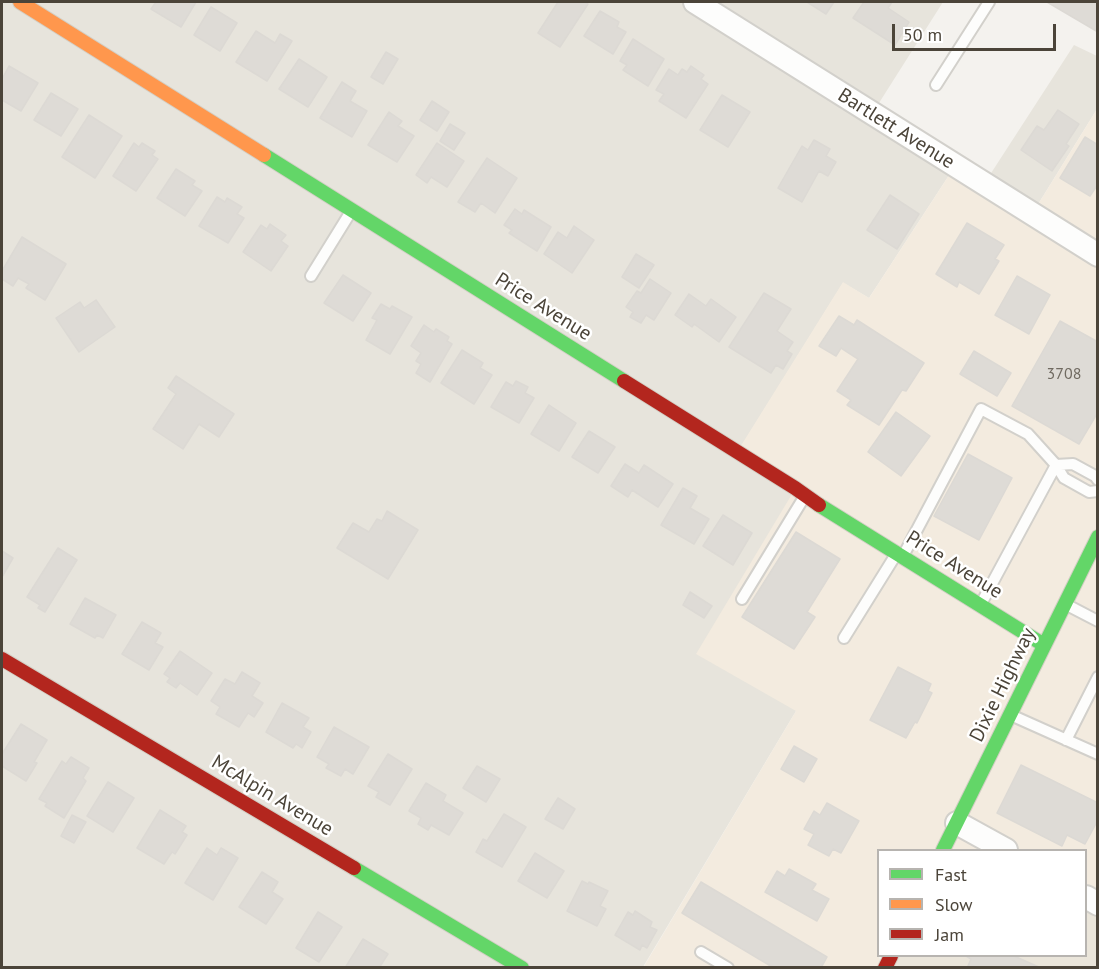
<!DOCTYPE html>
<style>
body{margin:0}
#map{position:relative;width:1099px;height:969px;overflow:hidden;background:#f4f2ee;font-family:"PT Sans",sans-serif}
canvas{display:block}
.frame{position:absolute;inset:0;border:3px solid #4b4439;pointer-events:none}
.legend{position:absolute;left:877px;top:849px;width:210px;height:108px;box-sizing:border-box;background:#fff;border:2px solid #b7b4b0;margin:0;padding:8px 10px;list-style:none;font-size:18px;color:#4b4439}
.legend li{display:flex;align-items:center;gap:12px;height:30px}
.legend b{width:30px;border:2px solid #b7b4b0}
.scale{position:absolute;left:892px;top:24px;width:164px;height:27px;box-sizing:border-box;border:3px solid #4b4439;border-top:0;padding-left:8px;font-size:18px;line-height:21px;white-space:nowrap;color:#4b4439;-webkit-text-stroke:4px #fff;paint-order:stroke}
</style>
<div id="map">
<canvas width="1099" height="969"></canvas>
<div class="frame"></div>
<ul class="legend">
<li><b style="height:8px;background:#63d668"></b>Fast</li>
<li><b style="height:8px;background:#ff974d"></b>Slow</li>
<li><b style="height:8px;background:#b3261e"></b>Jam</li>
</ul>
<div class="scale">50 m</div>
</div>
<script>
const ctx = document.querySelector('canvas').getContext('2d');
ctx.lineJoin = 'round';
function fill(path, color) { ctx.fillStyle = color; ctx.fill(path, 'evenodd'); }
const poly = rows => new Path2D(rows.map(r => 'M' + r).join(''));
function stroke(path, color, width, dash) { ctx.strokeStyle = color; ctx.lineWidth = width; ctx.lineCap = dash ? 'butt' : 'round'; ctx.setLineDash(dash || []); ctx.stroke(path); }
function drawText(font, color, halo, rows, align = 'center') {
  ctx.font = font + ' "PT Sans",sans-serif'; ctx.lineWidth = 5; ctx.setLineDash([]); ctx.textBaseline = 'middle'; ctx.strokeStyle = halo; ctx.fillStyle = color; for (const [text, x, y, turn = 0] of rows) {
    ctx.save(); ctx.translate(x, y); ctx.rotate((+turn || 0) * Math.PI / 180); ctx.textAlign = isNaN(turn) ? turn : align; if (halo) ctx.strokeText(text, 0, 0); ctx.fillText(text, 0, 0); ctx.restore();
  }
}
const residential = poly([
 [2,2,943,2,872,114,955,166,869,298,843,283,738,452,795,488,796,711,643,967,2,968],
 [1074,45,1097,56,1097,109,1032,214,984,184]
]);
const commercial = poly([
 [1097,109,1097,904,1086,897,1086,850,878,850,878,956,885,967,643,968,796,711,696,654,795,489,737,452,843,282,869,298,955,166,1032,214]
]);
const education = poly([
 [1086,897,1097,904,1097,967,884,968,890,956,1086,956]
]);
const building = poly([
 [156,2,196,2,181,27,151,9,156,2],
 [558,2,585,2,588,4,560,47,538,33,558,2],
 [807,2,834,2,826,14,807,2],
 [864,2,892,2,888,8,909,22,895,45,853,18,864,2],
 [1047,2,1098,2,1098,32,1047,2],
 [211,7,237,23,220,51,194,35,211,7],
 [600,11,619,22,617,27,626,32,613,54,584,36,600,11],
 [256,31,275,43,280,34,292,41,267,81,236,62,256,31],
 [633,39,664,59,648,86,623,70,627,65,620,61,633,39],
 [386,52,398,59,383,84,371,77,386,52],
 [299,59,327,77,308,107,279,89,299,59],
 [9,66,38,83,21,111,2,100,2,79,9,66],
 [691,66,704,75,701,79,708,84,686,118,659,101,664,94,656,90,669,69,678,75,682,69,687,72,691,66],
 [342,82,356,91,350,101,367,111,352,137,320,118,342,82],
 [51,93,78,109,61,136,34,120,51,93],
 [722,95,750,112,728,147,700,130,722,95],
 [432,101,449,112,437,131,420,120,432,101],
 [1058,110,1079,124,1066,144,1069,146,1052,171,1021,150,1037,126,1044,130,1058,110],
 [389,112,402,121,398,126,414,136,397,162,368,145,389,112],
 [89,115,122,136,95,178,62,157,89,115],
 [450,124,465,133,454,150,440,141,450,124],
 [1085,137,1098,145,1098,184,1090,196,1060,178,1085,137],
 [814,140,830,149,826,156,836,162,828,176,819,171,802,202,778,188,802,146,808,150,814,140],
 [134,143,139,147,142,143,155,151,152,155,158,159,136,191,113,176,134,143],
 [437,143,464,161,447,187,431,177,427,183,416,175,437,143],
 [487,158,517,178,495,213,481,203,475,212,458,202,487,158],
 [176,169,195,181,192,185,202,191,185,216,157,198,176,169],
 [890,195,919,214,897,249,867,230,890,195],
 [217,197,225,202,227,198,242,207,237,214,244,218,228,243,199,226,217,197],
 [515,209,522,214,524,210,551,227,537,251,509,233,512,230,504,225,515,209],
 [967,223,1004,245,995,259,999,261,979,294,959,282,957,287,936,274,967,223],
 [270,224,286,235,281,241,288,246,271,271,243,252,261,225,267,229,270,224],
 [574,226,594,240,572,273,544,254,558,232,567,238,574,226],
 [22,237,66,264,45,300,26,288,29,284,18,278,13,286,2,279,2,271,22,237],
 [636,254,654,265,639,288,622,277,636,254],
 [343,275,371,293,353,321,324,303,343,275],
 [1017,276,1050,295,1029,334,995,315,1017,276],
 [650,279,671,293,654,320,646,315,641,323,630,317,633,312,626,307,637,291,641,293,650,279],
 [764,293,791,309,777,331,793,342,787,351,792,354,783,369,776,365,771,373,729,347,764,293],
 [689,294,706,306,711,299,736,317,719,342,694,324,692,327,675,315,689,294],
 [96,300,115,327,79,352,56,318,80,302,84,308,96,300],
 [381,304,390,309,392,306,412,317,390,354,366,340,377,320,372,318,381,304],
 [839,316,854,325,857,320,924,363,906,391,902,390,879,425,847,405,851,400,837,391,858,359,841,348,836,356,819,346,839,316],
 [1060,321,1098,342,1098,412,1079,444,1012,406,1060,321],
 [424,325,434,332,436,329,449,337,447,341,452,344,430,382,416,373,421,364,416,361,421,353,411,346,424,325],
 [462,350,483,363,480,368,492,375,474,404,441,383,462,350],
 [974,351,1011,373,997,396,960,374,974,351],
 [176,376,234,414,219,437,199,424,183,449,153,429,176,394,168,388,176,376],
 [516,381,528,387,525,393,534,398,519,423,491,407,506,382,513,386,516,381],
 [549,405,576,423,559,451,531,434,549,405],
 [896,412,930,436,901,476,868,452,896,412],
 [589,431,615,447,598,473,572,457,589,431],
 [968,454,1012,478,979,540,934,516,968,454],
 [625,464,639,473,644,465,673,484,658,507,632,490,628,497,611,486,625,464],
 [683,488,697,496,690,508,709,519,694,544,661,525,683,488],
 [387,511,418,530,388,579,337,548,353,523,369,532,377,519,382,521,387,511],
 [723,515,752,533,733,565,703,546,723,515],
 [796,532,840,559,807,612,815,617,794,649,742,617,796,532],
 [58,548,77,560,45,612,38,608,40,605,27,597,58,548],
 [2,551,13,558,2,577,2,551],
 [690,592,712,606,704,618,683,605,690,592],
 [85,598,116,615,103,638,97,635,95,638,70,624,85,598],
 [142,622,161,633,155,643,163,647,149,670,122,654,142,622],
 [180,651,212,673,197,695,180,683,176,688,167,682,170,678,164,674,180,651],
 [898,667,931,684,928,691,932,693,917,723,915,722,906,738,870,720,898,667],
 [242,672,260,683,252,696,263,703,254,717,248,713,239,727,216,714,220,707,211,701,225,679,235,684,242,672],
 [282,703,309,718,303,727,311,732,302,748,296,744,293,748,266,732,282,703],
 [21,724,47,740,34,762,37,763,26,781,2,766,2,754,21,724],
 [334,727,369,747,353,774,345,769,341,776,326,768,329,764,317,757,334,727],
 [794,746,817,759,804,782,781,769,794,746],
 [388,754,412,769,390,805,376,797,379,792,368,786,388,754],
 [71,757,89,768,83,778,86,781,64,818,45,806,47,803,39,799,62,761,66,764,71,757],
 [1021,765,1098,803,1098,820,1085,844,1067,835,1062,846,997,813,1021,765],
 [477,766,500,779,486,802,463,788,477,766],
 [108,782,134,798,113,832,87,816,108,782],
 [426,783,446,795,443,801,463,813,449,835,431,825,428,830,418,824,421,818,409,811,426,783],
 [558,798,575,809,563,829,545,819,558,798],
 [827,803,859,821,841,853,833,849,829,856,808,845,814,834,804,829,814,811,820,815,827,803],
 [160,810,186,826,182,832,187,835,175,854,172,852,164,864,137,848,160,810],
 [504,814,526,827,502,867,476,852,483,839,487,841,504,814],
 [72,815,86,822,74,843,61,836,72,815],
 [207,848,217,855,221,848,238,858,213,900,185,883,207,848],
 [535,853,564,871,547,898,518,881,535,853],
 [789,869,816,884,812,890,829,899,817,921,765,892,777,871,785,876,789,869],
 [262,872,278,882,272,892,283,899,266,924,239,907,262,872],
 [582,881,588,884,589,882,608,891,600,906,606,909,597,926,567,911,582,881],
 [701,882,827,957,821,968,774,968,682,913,701,882],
 [635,911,652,922,650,927,657,930,647,948,642,945,640,950,615,935,628,912,633,915,635,911],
 [318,912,342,927,319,962,296,948,318,912],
 [363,939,388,954,379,968,345,968,363,939],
 [966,956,1014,956,1041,968,967,968,971,959,966,956]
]);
const lane = poly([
 [936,85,989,2],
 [311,276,350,213],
 [1056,465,1073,464,1095,476,1098,480],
 [903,556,981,409,1028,434,1056,465,1064,478,1089,492,1098,491],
 [742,599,803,499],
 [982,602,1056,465],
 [1069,606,1098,621],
 [844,638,895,556],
 [1013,716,1098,754],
 [1066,740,1098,677],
 [701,952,728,968]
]);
const street = poly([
 [695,2,1098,255],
 [957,823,1006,850],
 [1086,897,1098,904]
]);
const fast = poly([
 [264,155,624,381],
 [819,505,1044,645],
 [943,850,1098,537],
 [354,868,522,968]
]);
const slow = poly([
 [20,2,264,155]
]);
const jam = poly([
 [624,381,795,488,819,505],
 [2,659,354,868],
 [885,968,891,956]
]);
const numberNames = [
 ["3708",1064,374]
];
const streetNames = [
 ["Bartlett Avenue",896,129,32],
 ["Price Avenue",543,307,32],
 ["Price Avenue",954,565,32],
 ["Dixie Highway",1003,685,-64],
 ["McAlpin Avenue",272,796,31]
];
fill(residential, '#e7e4dc');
fill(commercial, '#f3ebdf');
fill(education, '#eae5da');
fill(building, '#dedbd6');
stroke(building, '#dcd9d4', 1.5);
stroke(lane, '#d2d0cb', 14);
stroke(street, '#d2d0cb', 26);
stroke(fast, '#d3cfc5', 16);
stroke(slow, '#d3cfc5', 16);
stroke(jam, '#d3cfc5', 16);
stroke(lane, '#fdfdfc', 10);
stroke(street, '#fdfdfc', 22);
stroke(fast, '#63d668', 14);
stroke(slow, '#ff974d', 14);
stroke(jam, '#b3261e', 14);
drawText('16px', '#706a61', null, numberNames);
drawText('20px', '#4b4439', '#fff', streetNames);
</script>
